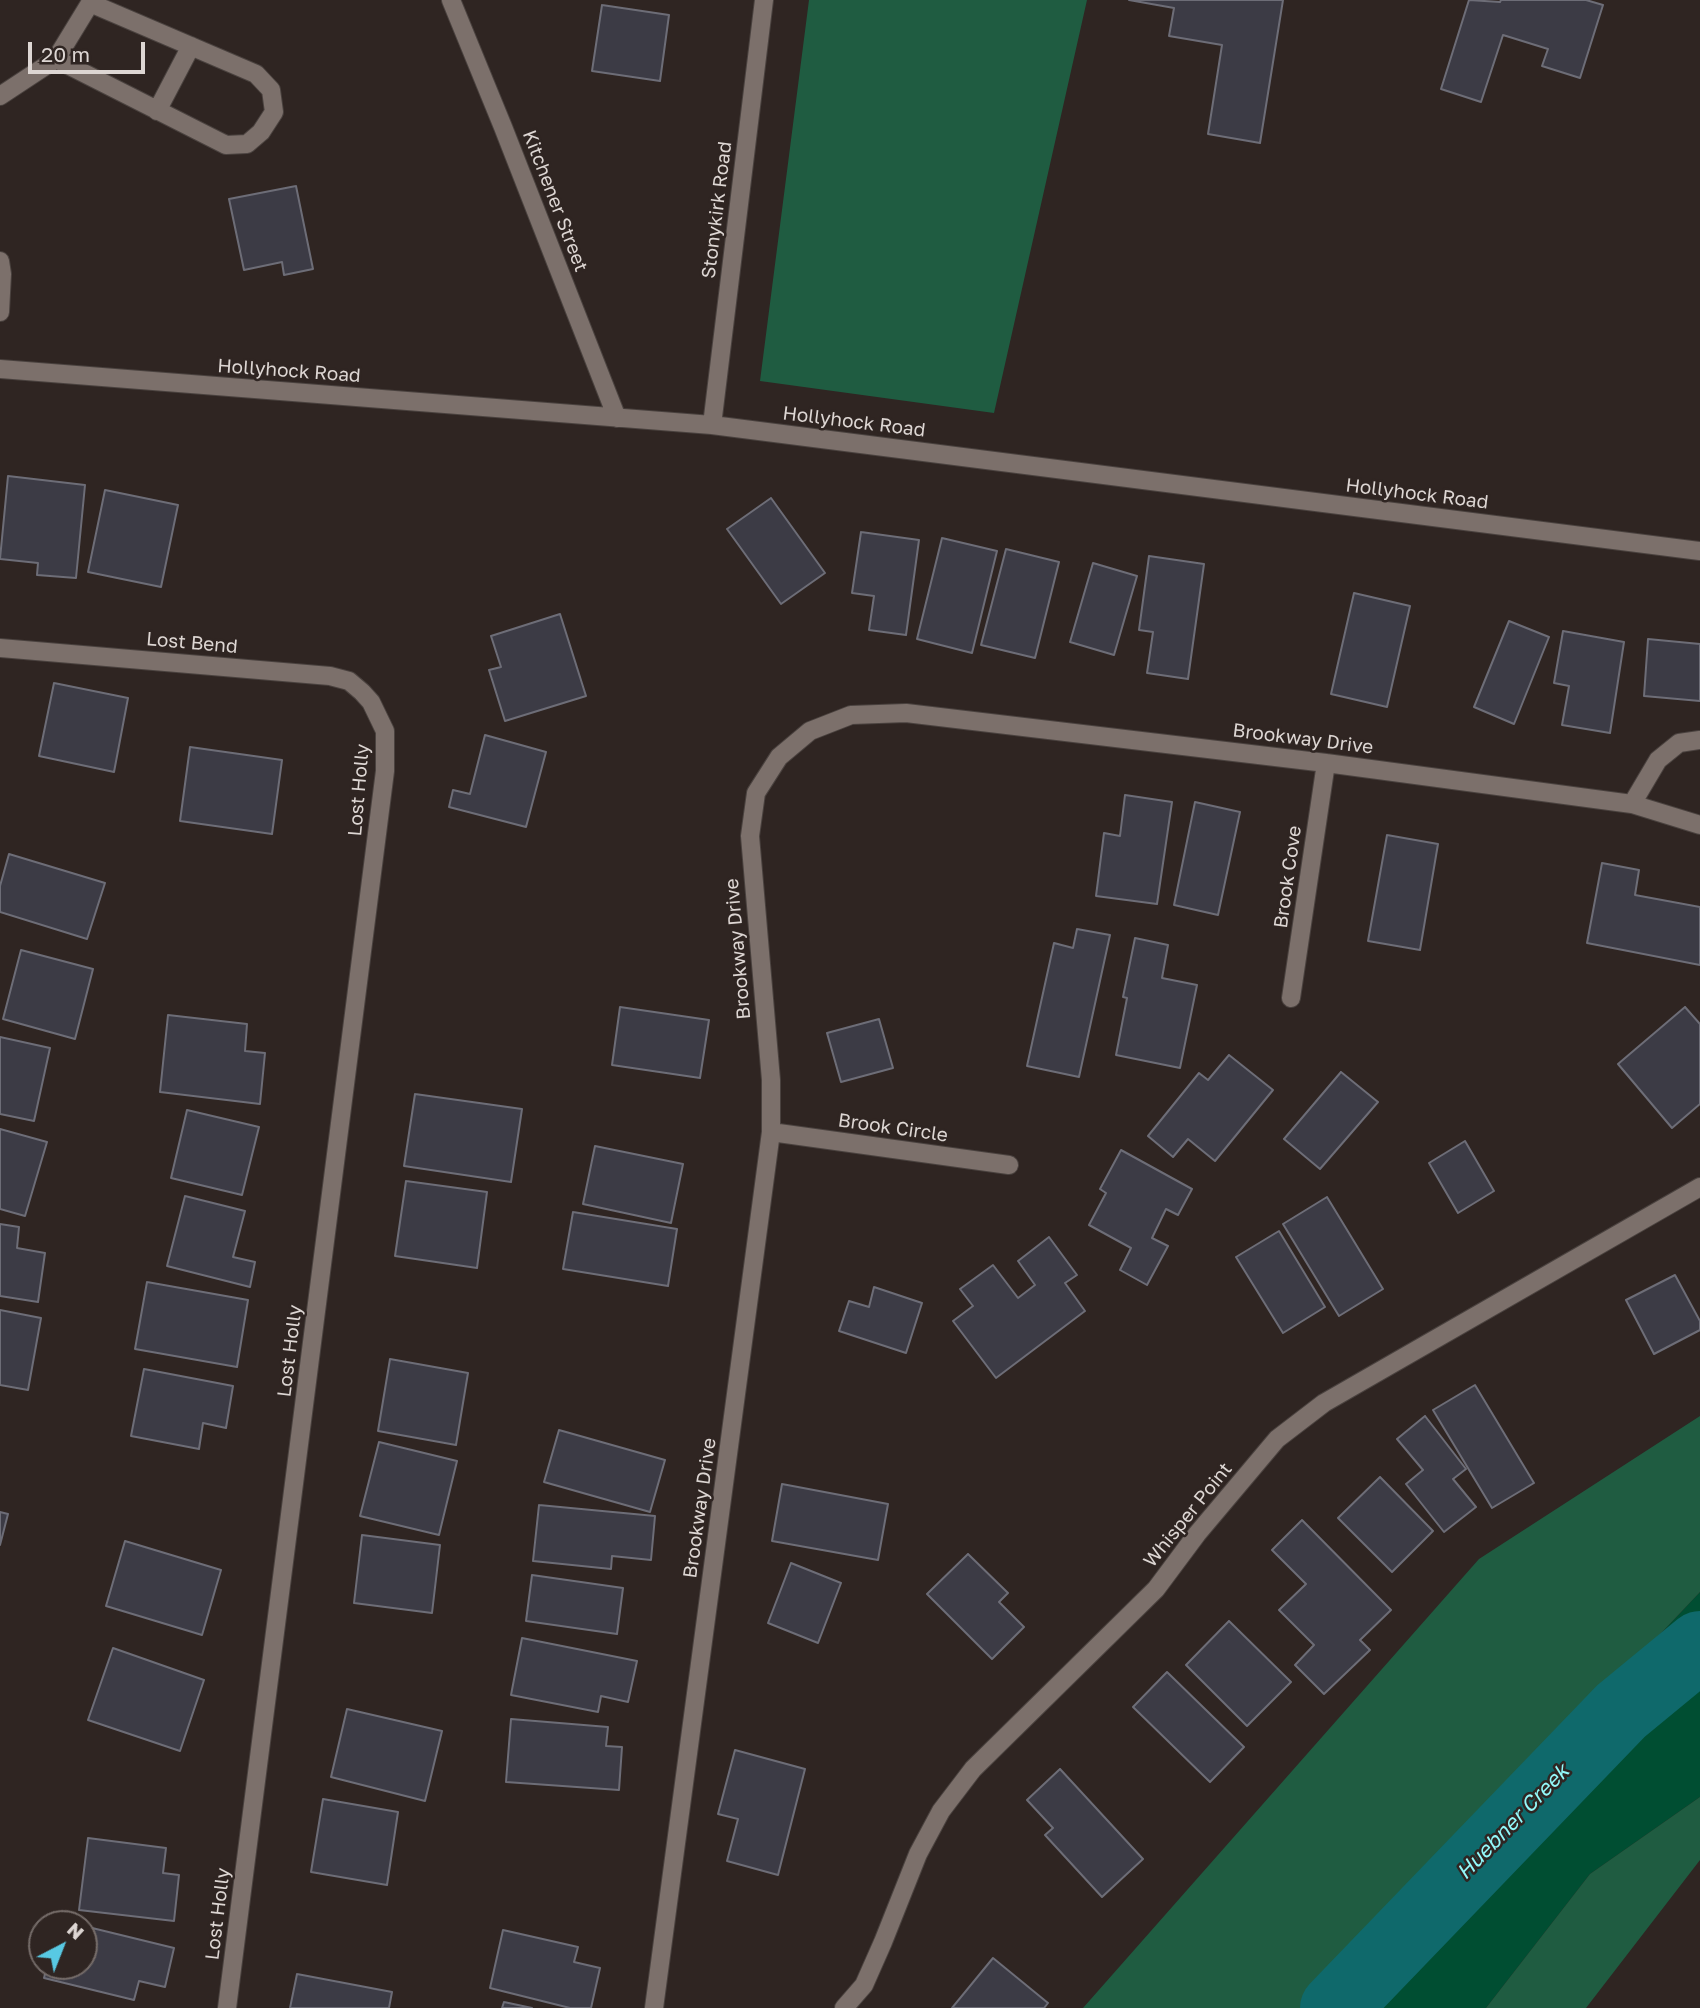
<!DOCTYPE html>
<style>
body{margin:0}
#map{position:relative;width:1700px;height:2008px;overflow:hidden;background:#2f2522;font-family:"Golos Text",sans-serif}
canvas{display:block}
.north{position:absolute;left:28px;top:1910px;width:70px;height:70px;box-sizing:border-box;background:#2f2522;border:2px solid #756c69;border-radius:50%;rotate:42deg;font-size:19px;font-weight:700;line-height:28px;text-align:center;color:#ddd6d3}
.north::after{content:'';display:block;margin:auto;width:24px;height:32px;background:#58c9e3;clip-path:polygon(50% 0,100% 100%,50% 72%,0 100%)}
.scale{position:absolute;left:28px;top:42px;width:117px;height:32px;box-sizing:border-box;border:4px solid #ddd6d3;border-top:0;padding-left:9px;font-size:21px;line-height:24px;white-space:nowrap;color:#ddd6d3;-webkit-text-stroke:5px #2f2522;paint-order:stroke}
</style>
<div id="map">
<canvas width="1700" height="2008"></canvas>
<div class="north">N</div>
<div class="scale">20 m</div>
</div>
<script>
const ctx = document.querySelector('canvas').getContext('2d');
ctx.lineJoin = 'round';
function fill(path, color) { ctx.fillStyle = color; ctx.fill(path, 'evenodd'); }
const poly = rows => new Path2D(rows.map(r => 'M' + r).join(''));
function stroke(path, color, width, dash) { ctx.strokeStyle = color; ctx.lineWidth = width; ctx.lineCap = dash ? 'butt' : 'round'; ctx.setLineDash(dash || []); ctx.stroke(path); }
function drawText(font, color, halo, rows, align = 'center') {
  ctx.font = font + ' "Golos Text",sans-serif'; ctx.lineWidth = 5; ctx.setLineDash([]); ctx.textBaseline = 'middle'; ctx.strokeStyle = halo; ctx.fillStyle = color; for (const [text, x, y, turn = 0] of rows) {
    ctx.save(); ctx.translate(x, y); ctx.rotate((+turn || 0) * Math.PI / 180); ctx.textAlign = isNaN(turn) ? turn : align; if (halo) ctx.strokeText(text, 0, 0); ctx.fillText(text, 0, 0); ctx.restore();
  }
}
const green = poly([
 [1700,1592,1700,1797,1590,1874,1486,2008,1306,2008]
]);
const forest = poly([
 [809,0,1087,0,994,413,760,381],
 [1700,1416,1700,1592,1306,2008,1083,2008,1479,1559],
 [1700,1797,1700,1860,1586,2008,1486,2008,1590,1874]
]);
const river = poly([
 [1335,2008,1621,1711,1700,1646]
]);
const building = poly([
 [1129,0,1283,0,1260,143,1208,134,1222,45,1169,36,1174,8,1129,0],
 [1469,0,1500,2,1501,0,1586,0,1603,5,1580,78,1542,66,1548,49,1503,35,1481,102,1441,89,1469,0],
 [602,5,669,15,660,81,592,71,602,5],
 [296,186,313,269,284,275,282,262,244,270,229,199,296,186],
 [8,476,85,485,76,578,37,575,38,563,0,559,8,476],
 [105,490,178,505,161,587,88,572,105,490],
 [771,498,825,573,781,604,727,529,771,498],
 [861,532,919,540,906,635,869,630,874,596,852,593,861,532],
 [942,538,997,551,972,653,917,639,942,538],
 [1006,549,1059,562,1035,658,981,645,1006,549],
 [1149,556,1204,564,1188,679,1147,673,1153,632,1139,630,1149,556],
 [1093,563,1137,576,1114,655,1070,642,1093,563],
 [1354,593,1410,606,1387,707,1331,694,1354,593],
 [560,614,586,696,505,721,489,670,501,667,491,636,560,614],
 [1509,621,1549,637,1514,724,1474,707,1509,621],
 [1563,631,1624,642,1610,733,1562,725,1569,686,1554,683,1563,631],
 [1648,639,1700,644,1700,701,1644,696,1648,639],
 [54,683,128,698,114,772,39,756,54,683],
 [485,735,546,752,526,827,449,807,453,790,470,794,485,735],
 [190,747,282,760,272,834,180,821,190,747],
 [1125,795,1172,802,1157,904,1096,896,1104,833,1120,836,1125,795],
 [1195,802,1240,812,1218,915,1174,905,1195,802],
 [1387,835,1438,844,1420,950,1368,941,1387,835],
 [9,854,105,883,87,939,0,912,0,886,9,854],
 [1602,863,1639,870,1635,895,1700,907,1700,965,1587,943,1602,863],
 [1077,929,1110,935,1079,1077,1027,1066,1054,943,1073,948,1077,929],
 [1135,938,1168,945,1162,978,1197,985,1180,1068,1116,1055,1127,998,1123,997,1135,938],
 [21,950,93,969,75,1039,3,1019,21,950],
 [620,1007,709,1020,700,1078,612,1065,620,1007],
 [1685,1007,1700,1024,1700,1104,1672,1128,1618,1064,1685,1007],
 [168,1015,247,1024,245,1051,265,1053,260,1104,160,1092,168,1015],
 [879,1019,893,1068,841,1082,827,1033,879,1019],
 [0,1037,50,1048,34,1121,0,1114,0,1037],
 [1229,1055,1273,1090,1215,1161,1188,1139,1173,1157,1148,1136,1199,1073,1208,1080,1229,1055],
 [1341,1072,1378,1102,1320,1169,1284,1139,1341,1072],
 [415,1094,522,1109,511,1182,404,1166,415,1094],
 [187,1110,259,1127,242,1195,171,1178,187,1110],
 [0,1129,47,1142,25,1216,0,1209,0,1129],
 [1465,1141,1494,1191,1458,1213,1429,1163,1465,1141],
 [595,1146,683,1164,671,1223,583,1204,595,1146],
 [1121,1150,1192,1189,1178,1215,1166,1209,1152,1238,1168,1246,1147,1285,1120,1270,1131,1248,1089,1225,1106,1193,1100,1189,1121,1150],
 [406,1181,487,1192,477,1268,395,1256,406,1181],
 [185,1196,245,1211,233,1257,255,1262,250,1287,167,1266,185,1196],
 [1327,1197,1383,1289,1339,1316,1283,1224,1327,1197],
 [573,1212,677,1229,668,1286,563,1269,573,1212],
 [0,1224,19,1227,17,1248,45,1253,38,1302,0,1296,0,1224],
 [1279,1231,1325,1307,1283,1333,1236,1257,1279,1231],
 [1049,1237,1077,1275,1065,1283,1085,1311,996,1378,953,1321,973,1306,960,1289,993,1265,1018,1298,1035,1285,1018,1261,1049,1237],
 [1675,1275,1700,1321,1700,1330,1654,1354,1626,1300,1675,1275],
 [147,1282,248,1300,237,1367,135,1349,147,1282],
 [874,1287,922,1303,906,1353,839,1331,849,1301,869,1307,874,1287],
 [0,1310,41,1318,28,1390,0,1385,0,1310],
 [390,1359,468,1373,456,1445,378,1431,390,1359],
 [144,1369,233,1386,226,1428,203,1423,199,1449,131,1436,144,1369],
 [1475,1385,1534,1483,1492,1508,1433,1410,1475,1385],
 [1425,1416,1466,1469,1453,1479,1476,1507,1444,1532,1406,1484,1423,1470,1397,1439,1425,1416],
 [559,1430,665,1460,650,1512,544,1482,559,1430],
 [379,1442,457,1461,439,1535,360,1516,379,1442],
 [1380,1477,1433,1531,1392,1572,1338,1518,1380,1477],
 [782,1484,888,1504,878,1560,772,1541,782,1484],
 [539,1505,655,1516,651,1560,612,1556,611,1569,533,1561,539,1505],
 [0,1512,8,1514,0,1545,0,1512],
 [1302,1520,1391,1610,1360,1640,1370,1650,1324,1694,1295,1665,1314,1645,1279,1610,1306,1584,1272,1550,1302,1520],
 [362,1535,440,1545,432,1613,354,1603,362,1535],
 [125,1541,221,1570,202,1635,106,1606,125,1541],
 [968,1554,1008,1593,999,1602,1024,1627,992,1659,927,1594,968,1554],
 [791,1563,841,1583,818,1643,768,1623,791,1563],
 [532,1575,623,1588,617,1634,526,1621,532,1575],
 [1229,1621,1291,1682,1247,1726,1186,1665,1229,1621],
 [522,1638,637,1661,628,1702,601,1696,598,1712,511,1695,522,1638],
 [113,1648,204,1680,180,1751,88,1720,113,1648],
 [1167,1672,1244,1747,1210,1782,1133,1707,1167,1672],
 [347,1709,442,1731,425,1801,331,1777,347,1709],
 [511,1719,608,1727,606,1746,622,1747,619,1790,506,1782,511,1719],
 [735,1750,805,1769,778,1875,727,1861,738,1819,718,1814,735,1750],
 [1060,1769,1143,1859,1102,1897,1045,1835,1053,1828,1027,1800,1060,1769],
 [323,1799,398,1812,387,1885,311,1872,323,1799],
 [88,1838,166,1848,163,1873,179,1875,174,1921,79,1910,88,1838],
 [84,1926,174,1948,165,1987,139,1981,134,2000,44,1978,47,1966,84,1966,84,1926],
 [503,1930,578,1947,574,1962,600,1968,591,2008,570,2008,490,1988,503,1930],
 [993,1958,1048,2003,1044,2008,952,2008,993,1958],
 [297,1974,392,1992,389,2008,290,2008,297,1974],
 [504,2002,532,2008,502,2008,504,2002]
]);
const street = poly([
 [451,0,503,127,617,418],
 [56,59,226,145,247,144,261,132,274,112,271,90,256,74,90,3],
 [0,96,56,59,92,0],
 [157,111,191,46],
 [0,261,2,274,0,312],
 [0,369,712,425,1700,551],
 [712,425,764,0],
 [0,648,330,676,349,681,362,692,371,702,385,731,385,771,227,2008],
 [1632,804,1658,760,1679,743,1700,740],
 [1291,998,1326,763],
 [771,1132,1009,1165],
 [654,2008,771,1132,771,1080,750,836,756,793,779,757,810,731,851,715,906,713,1326,763,1632,804,1700,825],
 [844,2008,864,1985,883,1942,918,1854,941,1811,973,1769,1156,1589,1197,1534,1277,1439,1324,1403,1700,1187]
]);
const streetNames = [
 ["Kitchener Street",555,201,69],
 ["Stonykirk Road",717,210,-83],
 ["Hollyhock Road",289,371,4],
 ["Hollyhock Road",854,422,7],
 ["Hollyhock Road",1417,494,7],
 ["Lost Bend",192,643,5],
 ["Brookway Drive",1303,739,7],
 ["Lost Holly",359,790,-85],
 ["Brook Cove",1288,877,-82],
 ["Brookway Drive",738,949,-95],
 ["Brook Circle",893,1128,8],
 ["Lost Holly",290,1351,-83],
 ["Brookway Drive",700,1508,-82],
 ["Whisper Point",1188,1515,-51],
 ["Lost Holly",218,1914,-83]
];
const waterNames = [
 ["Huebner Creek",1513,1822,-46]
];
fill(green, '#004e32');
fill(forest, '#1f5c41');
stroke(river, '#0f696b', 70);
fill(building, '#3c3b45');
stroke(building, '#6d6d77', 2);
stroke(street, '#4a423f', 20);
stroke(street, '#7c706b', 18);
drawText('19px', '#ddd6d3', '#2f2522', streetNames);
drawText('italic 21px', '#93f9fa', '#2f2522', waterNames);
</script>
